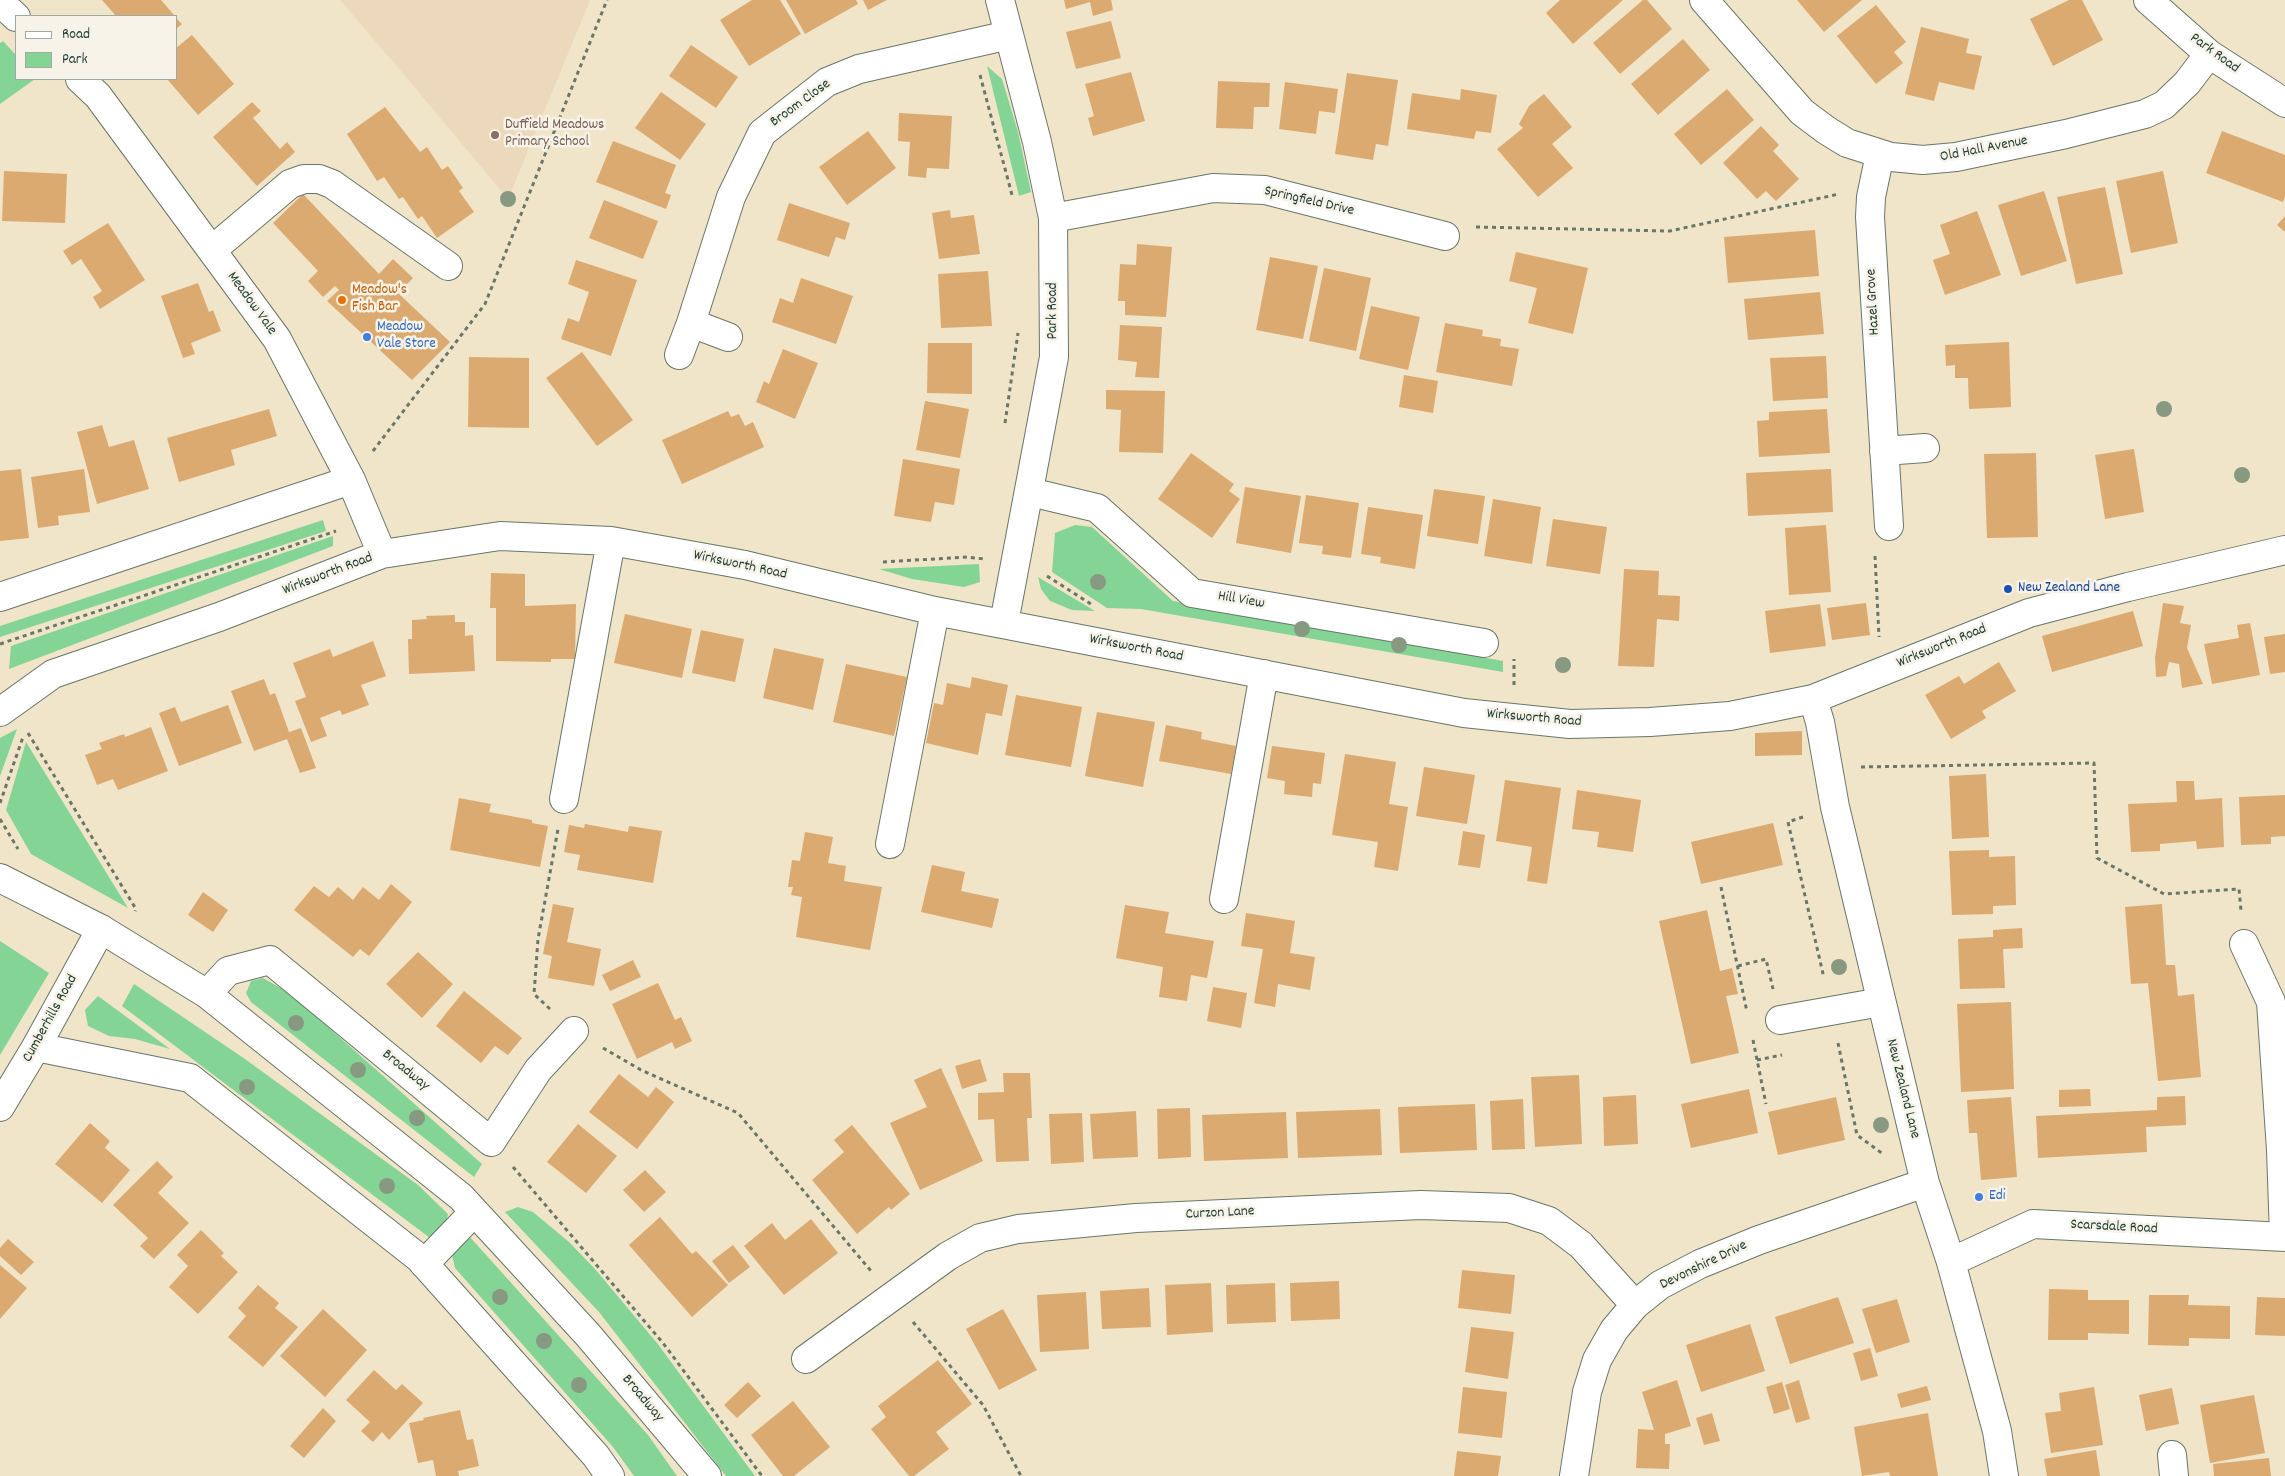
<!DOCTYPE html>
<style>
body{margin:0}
#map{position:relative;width:2285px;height:1476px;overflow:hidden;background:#f0e4c9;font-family:Dekko,sans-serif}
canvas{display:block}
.legend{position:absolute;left:15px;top:15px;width:162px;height:65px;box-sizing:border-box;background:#f7f3e8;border:1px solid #a1aaa0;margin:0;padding:6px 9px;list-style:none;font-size:15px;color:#1f3d34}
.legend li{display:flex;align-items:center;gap:10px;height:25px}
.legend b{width:25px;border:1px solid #a1aaa0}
</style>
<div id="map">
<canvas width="2285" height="1476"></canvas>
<ul class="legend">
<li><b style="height:6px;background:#fff"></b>Road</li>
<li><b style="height:14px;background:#84d595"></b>Park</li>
</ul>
</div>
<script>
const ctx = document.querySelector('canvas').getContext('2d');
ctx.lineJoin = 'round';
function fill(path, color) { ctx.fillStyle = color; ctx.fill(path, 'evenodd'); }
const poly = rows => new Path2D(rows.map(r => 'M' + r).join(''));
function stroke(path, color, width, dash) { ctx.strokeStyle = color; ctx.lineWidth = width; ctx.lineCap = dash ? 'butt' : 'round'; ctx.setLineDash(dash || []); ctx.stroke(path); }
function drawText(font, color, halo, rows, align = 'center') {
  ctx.font = font + ' Dekko,sans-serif'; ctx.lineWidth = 5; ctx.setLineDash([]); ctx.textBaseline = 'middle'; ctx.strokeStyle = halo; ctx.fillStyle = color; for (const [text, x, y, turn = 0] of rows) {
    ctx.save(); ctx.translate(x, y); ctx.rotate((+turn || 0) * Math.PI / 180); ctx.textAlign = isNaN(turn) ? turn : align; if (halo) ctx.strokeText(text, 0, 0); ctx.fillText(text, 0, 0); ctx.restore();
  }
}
const built = poly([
 [340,0,590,0,508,199,401,71]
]);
const green = poly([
 [3,41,16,55,16,79,35,79,0,104,0,43],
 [987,66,1002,79,1018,132,1031,192,1019,196],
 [323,520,326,531,0,637,0,626],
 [1075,525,1092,527,1173,601,1503,661,1503,672,1141,609,1107,608,1052,572,1055,533],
 [333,536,333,546,9,669,11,646],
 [979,564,980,582,964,587,912,579,879,569],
 [1038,577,1095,611,1072,610,1050,601,1041,589],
 [17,729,0,776,0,738],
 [26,742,128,908,31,854,6,810],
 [0,941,49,973,0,1055],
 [263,978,291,994,482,1164,474,1177,251,1002,246,993,251,981],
 [134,984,245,1059,418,1185,448,1214,444,1232,430,1238,122,1006],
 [98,996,170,1049,135,1039,109,1036,88,1026,85,1010],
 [518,1207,533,1212,569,1242,595,1269,657,1343,755,1476,726,1476,599,1312,505,1212],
 [469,1236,648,1435,677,1476,634,1476,613,1447,455,1268,451,1251]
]);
const building = poly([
 [102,0,161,0,175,16,116,16],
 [752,0,780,0,801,34,749,66,720,20],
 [786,0,856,0,858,4,805,34],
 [863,0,887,0,868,10],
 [1064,0,1111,0,1113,10,1093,16,1090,2,1066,9],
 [1560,0,1623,0,1573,44,1546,13],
 [1643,0,1647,0,1672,29,1620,74,1593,43],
 [1797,0,1862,0,1824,32],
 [2069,0,2082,0,2103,40,2053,66,2030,19],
 [1876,5,1906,42,1894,52,1903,63,1876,84,1837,36],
 [176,18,182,24,176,29],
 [1111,21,1121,58,1076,69,1066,32],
 [1921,27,1969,39,1966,53,1982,56,1974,90,1939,82,1934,101,1905,94],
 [192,35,234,84,198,115,167,79,176,79,176,48],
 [1683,39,1710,70,1658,115,1631,84],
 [691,45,738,77,716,108,669,76],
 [1131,72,1145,121,1093,136,1088,118,1094,116,1085,84],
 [1347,73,1398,80,1388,146,1376,144,1373,160,1335,154],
 [1218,81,1270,83,1269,107,1254,107,1253,129,1216,128],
 [1285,82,1338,89,1335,113,1319,111,1316,134,1279,129],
 [1461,89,1497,95,1491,133,1476,131,1474,139,1407,129,1412,93,1460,100],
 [1727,89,1754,120,1701,165,1674,134],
 [661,92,706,124,680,160,635,128],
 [1544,94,1572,127,1552,144,1573,168,1538,197,1497,149,1523,128,1519,124,1529,106],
 [252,102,261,111,253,118,280,149,287,142,295,152,257,186,213,137],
 [385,107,420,152,427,147,442,170,448,166,463,188,459,191,474,212,437,238,422,216,418,219,403,197,399,199,384,177,377,181,347,134],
 [899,113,952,116,949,169,927,168,926,178,908,176,910,142,898,141],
 [1761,126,1779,145,1773,151,1799,179,1776,201,1766,191,1757,199,1723,163],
 [868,131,896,168,847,205,819,167],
 [2222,131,2285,155,2285,196,2283,202,2206,173],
 [613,141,676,165,665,193,671,195,666,209,596,182],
 [4,171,67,174,65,223,2,221],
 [2163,171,2178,243,2131,253,2116,181],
 [2105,187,2123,274,2076,284,2057,197],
 [2044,191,2067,261,2021,276,1998,205],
 [303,194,379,274,393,259,413,278,398,293,450,342,412,380,327,301,339,290,335,286,323,297,308,281,318,271,273,223],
 [604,200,658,221,643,259,589,238],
 [789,203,850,223,845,240,836,237,829,257,777,240],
 [950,210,951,218,974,215,980,254,939,259,932,213],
 [1977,211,2001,275,1945,295,1933,260,1950,254,1940,225],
 [2285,216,2285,232,2277,225],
 [108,223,145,280,100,309,93,297,102,291,81,259,72,265,63,251],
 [1815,230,1819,276,1728,283,1724,237],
 [1137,244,1172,247,1166,317,1125,315,1125,301,1118,301,1120,264,1136,265],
 [1516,252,1588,268,1573,334,1528,323,1537,288,1509,281],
 [1270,257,1318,266,1303,339,1256,330],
 [576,260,637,280,611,356,561,339,568,318,579,322,589,292,568,284],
 [1324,268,1371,278,1356,351,1309,341],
 [988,271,992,326,941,328,938,274],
 [801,278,853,296,836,344,772,322,780,298,793,303],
 [198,283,209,312,213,310,221,331,191,343,195,354,183,358,161,296],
 [1820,292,1824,334,1748,340,1744,299],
 [1371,306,1420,317,1408,370,1359,359],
 [1445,323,1483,330,1482,336,1501,339,1500,346,1519,349,1512,386,1436,372],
 [1120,325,1162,327,1159,378,1135,377,1137,362,1118,360],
 [2009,342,2011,407,1969,409,1968,378,1955,378,1955,365,1946,366,1945,345],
 [928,343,972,343,972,394,927,393],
 [783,349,818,363,795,419,756,402,764,381,769,384],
 [582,352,633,420,597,446,546,378],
 [1826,356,1828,398,1773,401,1770,358],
 [469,357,529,358,529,428,468,427],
 [1404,375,1438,381,1433,413,1399,407],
 [1106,390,1165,391,1163,453,1119,452,1121,410,1106,409],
 [925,401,969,409,960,458,916,450],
 [269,409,277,436,231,450,235,465,179,482,167,438],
 [1827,409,1830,453,1759,457,1757,421,1769,420,1769,412],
 [728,411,731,417,739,414,745,426,753,422,764,447,682,484,662,440],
 [102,425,109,447,134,440,149,489,97,504,77,432],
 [2134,449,2144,512,2105,519,2095,455],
 [1191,453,1234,484,1229,491,1240,499,1212,538,1158,499],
 [2036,453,2038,537,1987,538,1984,454],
 [903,459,960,469,954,505,935,502,931,522,894,516],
 [21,469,29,538,0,541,0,471],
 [84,469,90,512,58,516,59,525,38,528,31,477],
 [1831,469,1833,512,1748,516,1746,473],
 [1245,487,1301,496,1291,553,1236,543],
 [1434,489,1485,496,1478,544,1427,536],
 [1306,495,1359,503,1351,558,1322,554,1323,546,1299,543],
 [1493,499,1541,507,1532,564,1484,556],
 [1368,507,1423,515,1415,569,1380,563,1381,557,1361,554],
 [1553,519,1607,527,1600,574,1546,566],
 [1826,525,1831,592,1789,595,1785,528],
 [1624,569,1659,571,1658,595,1680,596,1679,621,1657,619,1654,667,1618,666],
 [491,573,525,574,525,606,576,604,575,659,551,659,551,662,496,661,496,608,490,608],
 [1866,603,1870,635,1832,640,1827,608],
 [2163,603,2184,606,2180,623,2191,625,2187,648,2203,684,2182,688,2179,664,2169,662,2166,676,2156,677,2155,658],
 [1820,604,1826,646,1770,653,1765,611],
 [2133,611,2143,646,2052,672,2042,636],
 [625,614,692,629,682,678,614,663],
 [455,615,455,622,465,622,465,636,473,635,475,671,409,674,408,639,412,639,412,620,427,619,426,616],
 [2250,623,2260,675,2212,684,2204,644,2239,638,2237,625],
 [701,630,744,639,735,682,692,673],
 [2285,634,2285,672,2270,674,2264,637],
 [373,641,386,676,361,685,369,705,342,715,340,710,320,718,327,736,311,742,295,701,306,697,293,663,330,649,333,657],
 [774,648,824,659,813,710,763,698],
 [1999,662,2016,691,1982,711,1986,718,1951,739,1925,695,1959,676,1964,684],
 [846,664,907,677,894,736,833,722],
 [972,677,1008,685,1002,716,986,713,978,755,926,743,934,703,943,705,947,683,970,688],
 [264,679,270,695,275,693,289,732,301,728,316,768,300,773,287,739,254,751,231,691],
 [1016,695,1082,707,1071,767,1005,755],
 [228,705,242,743,179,766,159,713,175,707,181,722],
 [1097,712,1155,722,1143,787,1085,776],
 [1166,725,1202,732,1201,739,1236,746,1231,774,1159,761],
 [151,727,168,771,118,790,113,779,97,785,85,755,102,749,99,743,124,734,125,737],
 [1802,731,1802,755,1755,756,1755,733],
 [1272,746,1325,753,1321,784,1313,783,1312,797,1284,794,1285,781,1267,778],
 [1345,754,1396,762,1389,804,1408,807,1398,871,1374,867,1378,842,1332,835],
 [1424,767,1475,775,1467,824,1416,816],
 [1986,774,1989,837,1952,839,1949,776],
 [1505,780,1561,788,1547,884,1527,881,1532,847,1496,841],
 [2176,781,2194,781,2195,800,2222,798,2224,847,2197,849,2196,841,2160,844,2160,851,2131,852,2128,804,2177,802],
 [1577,790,1641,800,1633,852,1597,847,1599,832,1572,829],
 [2285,795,2285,836,2271,837,2271,844,2241,845,2239,797],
 [459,798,491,804,489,812,532,820,532,823,548,826,540,867,450,850],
 [1773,823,1783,865,1701,884,1691,842],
 [585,824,628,832,629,826,662,831,653,883,577,870,580,855,564,852,569,825,584,828],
 [1463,831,1485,835,1480,868,1458,865],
 [805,832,833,837,828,863,846,866,844,881,882,887,870,950,796,937,802,897,791,895,793,887,788,887,792,860,800,861],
 [1989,850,1989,857,2015,856,2016,905,1993,906,1993,914,1952,915,1949,851],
 [932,865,965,872,961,891,999,899,992,928,921,912],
 [391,884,412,902,369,956,360,949,353,957,294,910,314,886,329,897,338,887,353,900,363,887,379,900],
 [203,892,228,910,213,932,188,915],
 [553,904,574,908,567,942,601,949,594,986,548,978,552,956,543,954],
 [2162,904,2166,965,2175,965,2178,996,2194,994,2201,1077,2158,1081,2148,983,2131,984,2125,907],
 [1125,905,1169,912,1165,933,1214,941,1207,978,1191,975,1187,1001,1159,997,1163,967,1116,958],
 [1707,910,1720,971,1732,968,1738,994,1726,996,1739,1053,1691,1064,1659,921],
 [1246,913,1295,921,1290,953,1315,957,1310,990,1278,984,1275,1007,1254,1003,1263,949,1241,946],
 [2022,928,2023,948,2003,949,2005,988,1960,989,1958,939,1993,937,1993,930],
 [418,952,453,984,422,1018,386,984],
 [633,960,641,977,610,991,602,975],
 [658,983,675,1020,681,1017,692,1041,675,1049,672,1042,637,1059,612,1004],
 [1213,987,1247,993,1241,1028,1207,1021],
 [464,991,522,1038,508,1055,495,1046,481,1063,436,1026],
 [2011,1002,2014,1089,1961,1092,1957,1004],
 [980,1059,987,1081,962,1089,955,1066],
 [941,1068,983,1161,920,1190,890,1123,927,1107,914,1080],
 [1003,1073,1030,1073,1032,1118,1027,1118,1029,1161,996,1162,994,1119,978,1120,978,1093,1004,1092],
 [619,1074,648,1097,656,1087,674,1102,637,1149,589,1112],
 [1579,1075,1582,1144,1535,1147,1531,1077],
 [1749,1089,1758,1133,1691,1148,1681,1104],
 [2090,1089,2091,1106,2059,1107,2059,1090],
 [1636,1095,1638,1144,1604,1146,1603,1097],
 [2185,1096,2186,1125,2146,1127,2147,1152,2038,1158,2036,1116,2157,1110,2157,1097],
 [1836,1097,1845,1140,1778,1155,1768,1112],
 [2011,1097,2017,1177,1981,1180,1977,1133,1969,1133,1967,1100],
 [1523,1099,1525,1149,1492,1150,1490,1101],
 [1475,1104,1477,1150,1400,1153,1398,1107],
 [1190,1108,1191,1157,1158,1159,1157,1109],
 [1380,1109,1382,1155,1298,1158,1296,1112],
 [1136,1111,1138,1157,1093,1159,1090,1114],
 [1286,1112,1288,1158,1204,1161,1202,1115],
 [1082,1113,1084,1162,1051,1164,1049,1114],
 [90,1123,110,1141,105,1148,130,1170,102,1203,55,1164],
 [578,1124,617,1156,586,1193,547,1162],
 [852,1125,910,1194,891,1210,889,1207,857,1234,812,1180,844,1152,834,1140],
 [157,1161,173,1177,158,1193,189,1223,154,1259,140,1246,148,1238,113,1205],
 [645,1170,666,1192,644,1212,623,1190],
 [660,1217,692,1254,696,1251,728,1285,692,1317,629,1245],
 [811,1219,838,1253,784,1295,744,1246,772,1223,785,1240],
 [201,1230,224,1253,221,1256,238,1272,198,1314,169,1287,188,1266,177,1255],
 [8,1239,34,1262,21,1275,0,1256,0,1248],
 [733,1245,750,1267,729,1283,712,1261],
 [0,1265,27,1288,0,1319],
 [1462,1270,1515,1275,1511,1314,1458,1308],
 [1339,1281,1340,1319,1291,1321,1290,1283],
 [1211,1283,1213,1332,1167,1335,1165,1285],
 [1275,1283,1276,1322,1227,1324,1226,1285],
 [258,1285,279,1303,275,1308,298,1327,263,1367,228,1337,246,1316,238,1308],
 [1149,1288,1151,1327,1102,1329,1100,1291],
 [2049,1289,2088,1290,2088,1300,2129,1300,2129,1334,2088,1333,2088,1340,2048,1340],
 [1086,1292,1089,1349,1040,1352,1037,1295],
 [2149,1295,2189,1295,2188,1305,2230,1306,2230,1339,2189,1338,2189,1346,2148,1345],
 [1838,1297,1854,1343,1790,1364,1775,1317],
 [2257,1297,2285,1298,2285,1336,2255,1335],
 [1897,1299,1910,1342,1876,1353,1862,1309],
 [323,1309,367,1350,325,1397,280,1356],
 [1003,1309,1037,1370,999,1390,966,1329],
 [1750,1324,1765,1371,1701,1392,1686,1345],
 [1471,1327,1514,1332,1508,1379,1465,1372],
 [1870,1348,1878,1376,1861,1381,1853,1353],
 [938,1360,972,1404,936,1432,949,1449,914,1476,909,1476,871,1429,886,1417,878,1406],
 [374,1370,396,1390,402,1384,423,1403,389,1440,382,1432,373,1442,361,1431,370,1422,346,1400],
 [1677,1380,1691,1426,1665,1434,1665,1444,1670,1444,1669,1469,1636,1468,1638,1429,1654,1430,1642,1392],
 [1799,1380,1810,1419,1796,1423,1785,1385],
 [748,1382,761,1396,737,1418,724,1405],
 [1782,1382,1790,1409,1774,1414,1766,1387],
 [1927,1386,1931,1400,1901,1408,1897,1394],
 [1463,1387,1507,1392,1502,1438,1458,1433],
 [2094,1387,2103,1445,2051,1453,2045,1413,2061,1411,2059,1393],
 [2172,1388,2179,1424,2146,1431,2139,1395],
 [2254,1395,2265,1453,2210,1463,2200,1405],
 [793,1401,830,1447,794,1476,783,1476,751,1435],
 [323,1408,336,1421,304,1458,290,1446],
 [460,1410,467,1440,473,1439,479,1466,458,1471,459,1476,436,1476,433,1460,418,1463,409,1423,424,1420,423,1418],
 [1712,1413,1720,1441,1704,1445,1696,1418],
 [1928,1413,1938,1476,1890,1476,1889,1472,1862,1476,1854,1427],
 [2096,1450,2100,1476,2047,1476,2044,1459],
 [1457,1451,1501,1456,1498,1476,1454,1476],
 [2269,1458,2271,1476,2214,1476,2213,1464]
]);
const path = poly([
 [980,75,1012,195],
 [1476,227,1670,231,1839,194],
 [1005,423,1018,333],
 [373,451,485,304,607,0],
 [1875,556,1879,637],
 [883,562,967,557,984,559],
 [1047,576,1094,606],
 [0,644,336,531],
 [1514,685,1514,659],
 [28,733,136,909,135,911],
 [1861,767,2094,763,2097,858,2164,894,2239,889,2241,911],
 [0,803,23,737],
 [1803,817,1788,822,1824,978],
 [0,819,18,849],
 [1721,887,1747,1012],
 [1738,966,1766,959,1773,989],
 [550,1009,534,994,538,939,558,829],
 [1753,1040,1766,1104],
 [1838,1043,1857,1135,1883,1154],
 [603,1048,641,1070,738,1113,871,1271],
 [1757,1060,1782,1055],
 [513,1167,663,1343,762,1476],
 [913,1322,983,1405,1021,1476]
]);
const minor = poly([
 [1000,0,1037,142,1053,218,1054,357,1004,623],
 [1704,0,1802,112,1826,130,1847,143,1891,157,1923,160,1956,157,2066,134,2145,114,2164,105,2187,83,2209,54],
 [2148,0,2209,54,2285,103],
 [0,2,16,17],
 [80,79,98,96,277,339,351,480,382,554],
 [1880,154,1871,197,1870,217,1889,526],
 [1053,218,1213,188,1265,190,1445,236],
 [212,250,290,184,304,179,319,179,332,184,448,266],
 [691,323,731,197,762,133,827,82,859,69,1009,35],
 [679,355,691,323,728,337],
 [1884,451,1925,448],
 [1030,492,1097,508,1192,593,1484,643],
 [0,597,351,480],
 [1813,699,1820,722,1835,807,1925,1183,1951,1262,1997,1431,2004,1476],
 [0,712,53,674,219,617,382,554,500,536,611,541,745,565,935,611,1464,713,1570,724,1650,722,1730,716,1813,699,2029,613,2128,587,2285,550],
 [564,799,611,541],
 [890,844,935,611],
 [1224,899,1264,674],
 [2244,944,2271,1002,2281,1150,2284,1236],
 [207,994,228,971,270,960,491,1142,538,1070,574,1031],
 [1780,1020,1881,1002],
 [36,1047,190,1078,419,1258,596,1456,610,1476],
 [0,1107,36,1047,101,929],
 [1951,1262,2033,1224,2285,1237],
 [424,1264,474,1212],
 [806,1359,948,1256,980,1238,1018,1229,1136,1218,1421,1205,1509,1208,1549,1221,1581,1245,1635,1305],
 [2172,1455,2174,1476],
 [1574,1476,1587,1392,1597,1360,1614,1330,1635,1305,1660,1285,1700,1264,1759,1240,1925,1183]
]);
const major = poly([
 [0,878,101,929,207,994,461,1197,588,1335,707,1476]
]);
const trees = [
 [508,199],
 [2164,409],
 [2242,475],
 [1098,582],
 [1302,629],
 [1399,645],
 [1563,665],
 [1839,967],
 [296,1023],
 [358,1070],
 [247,1087],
 [417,1118],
 [1881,1125],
 [387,1186],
 [500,1297],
 [544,1341],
 [579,1385]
];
const markers = [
 [495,135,5,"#8d6e63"],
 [342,300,5,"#e8710a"],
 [367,337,5,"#3f7fe0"],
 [2008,589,5,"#1a4fb4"],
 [1979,1197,5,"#3f7fe0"]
];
const streetNames = [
 ["Park Road",2214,54,36],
 ["Broom Close",801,104,-36],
 ["Old Hall Avenue",1984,150,-11],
 ["Springfield Drive",1309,202,13],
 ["Hazel Grove",1874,302,-93],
 ["Meadow Vale",251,304,54],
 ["Park Road",1054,311,-90],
 ["Wirksworth Road",740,566,12],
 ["Wirksworth Road",328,575,-21],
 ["Hill View",1241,601,10],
 ["Wirksworth Road",1942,647,-22],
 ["Wirksworth Road",1136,649,11],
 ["Wirksworth Road",1534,719,5],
 ["Cumberhills Road",51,1019,-61],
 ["Broadway",405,1071,39],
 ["New Zealand Lane",1902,1089,76],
 ["Curzon Lane",1220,1214,-3],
 ["Scarsdale Road",2114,1228,3],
 ["Devonshire Drive",1704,1266,-26],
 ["Broadway",642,1399,50]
];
const educationNames = [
 ["Duffield Meadows",505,126],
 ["Primary School",505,143]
];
const foodNames = [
 ["Meadow's",352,291],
 ["Fish Bar",352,308]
];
const shopNames = [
 ["Meadow",377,328],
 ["Vale Store",377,345],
 ["Edi",1989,1197]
];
const transitNames = [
 ["New Zealand Lane",2018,589]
];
fill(built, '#ecd8ba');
fill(green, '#84d595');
fill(building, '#dbaa71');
stroke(minor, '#687768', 30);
stroke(major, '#687768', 30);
stroke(path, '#687768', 3, [4, 4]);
stroke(minor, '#fff', 28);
stroke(major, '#fff', 28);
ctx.fillStyle = '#889982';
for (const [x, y] of trees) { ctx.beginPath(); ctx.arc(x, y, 8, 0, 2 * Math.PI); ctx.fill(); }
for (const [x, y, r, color] of markers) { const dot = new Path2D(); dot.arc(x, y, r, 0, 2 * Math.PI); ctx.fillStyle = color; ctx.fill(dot); stroke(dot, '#f7f3e8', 2); }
drawText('15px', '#1f3d34', '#f7f3e8', streetNames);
drawText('15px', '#785e54', '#f7f3e8', educationNames, 'left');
drawText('15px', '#c56008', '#f7f3e8', foodNames, 'left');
drawText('15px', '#366cbe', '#f7f3e8', shopNames, 'left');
drawText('15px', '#164399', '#f7f3e8', transitNames, 'left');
</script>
